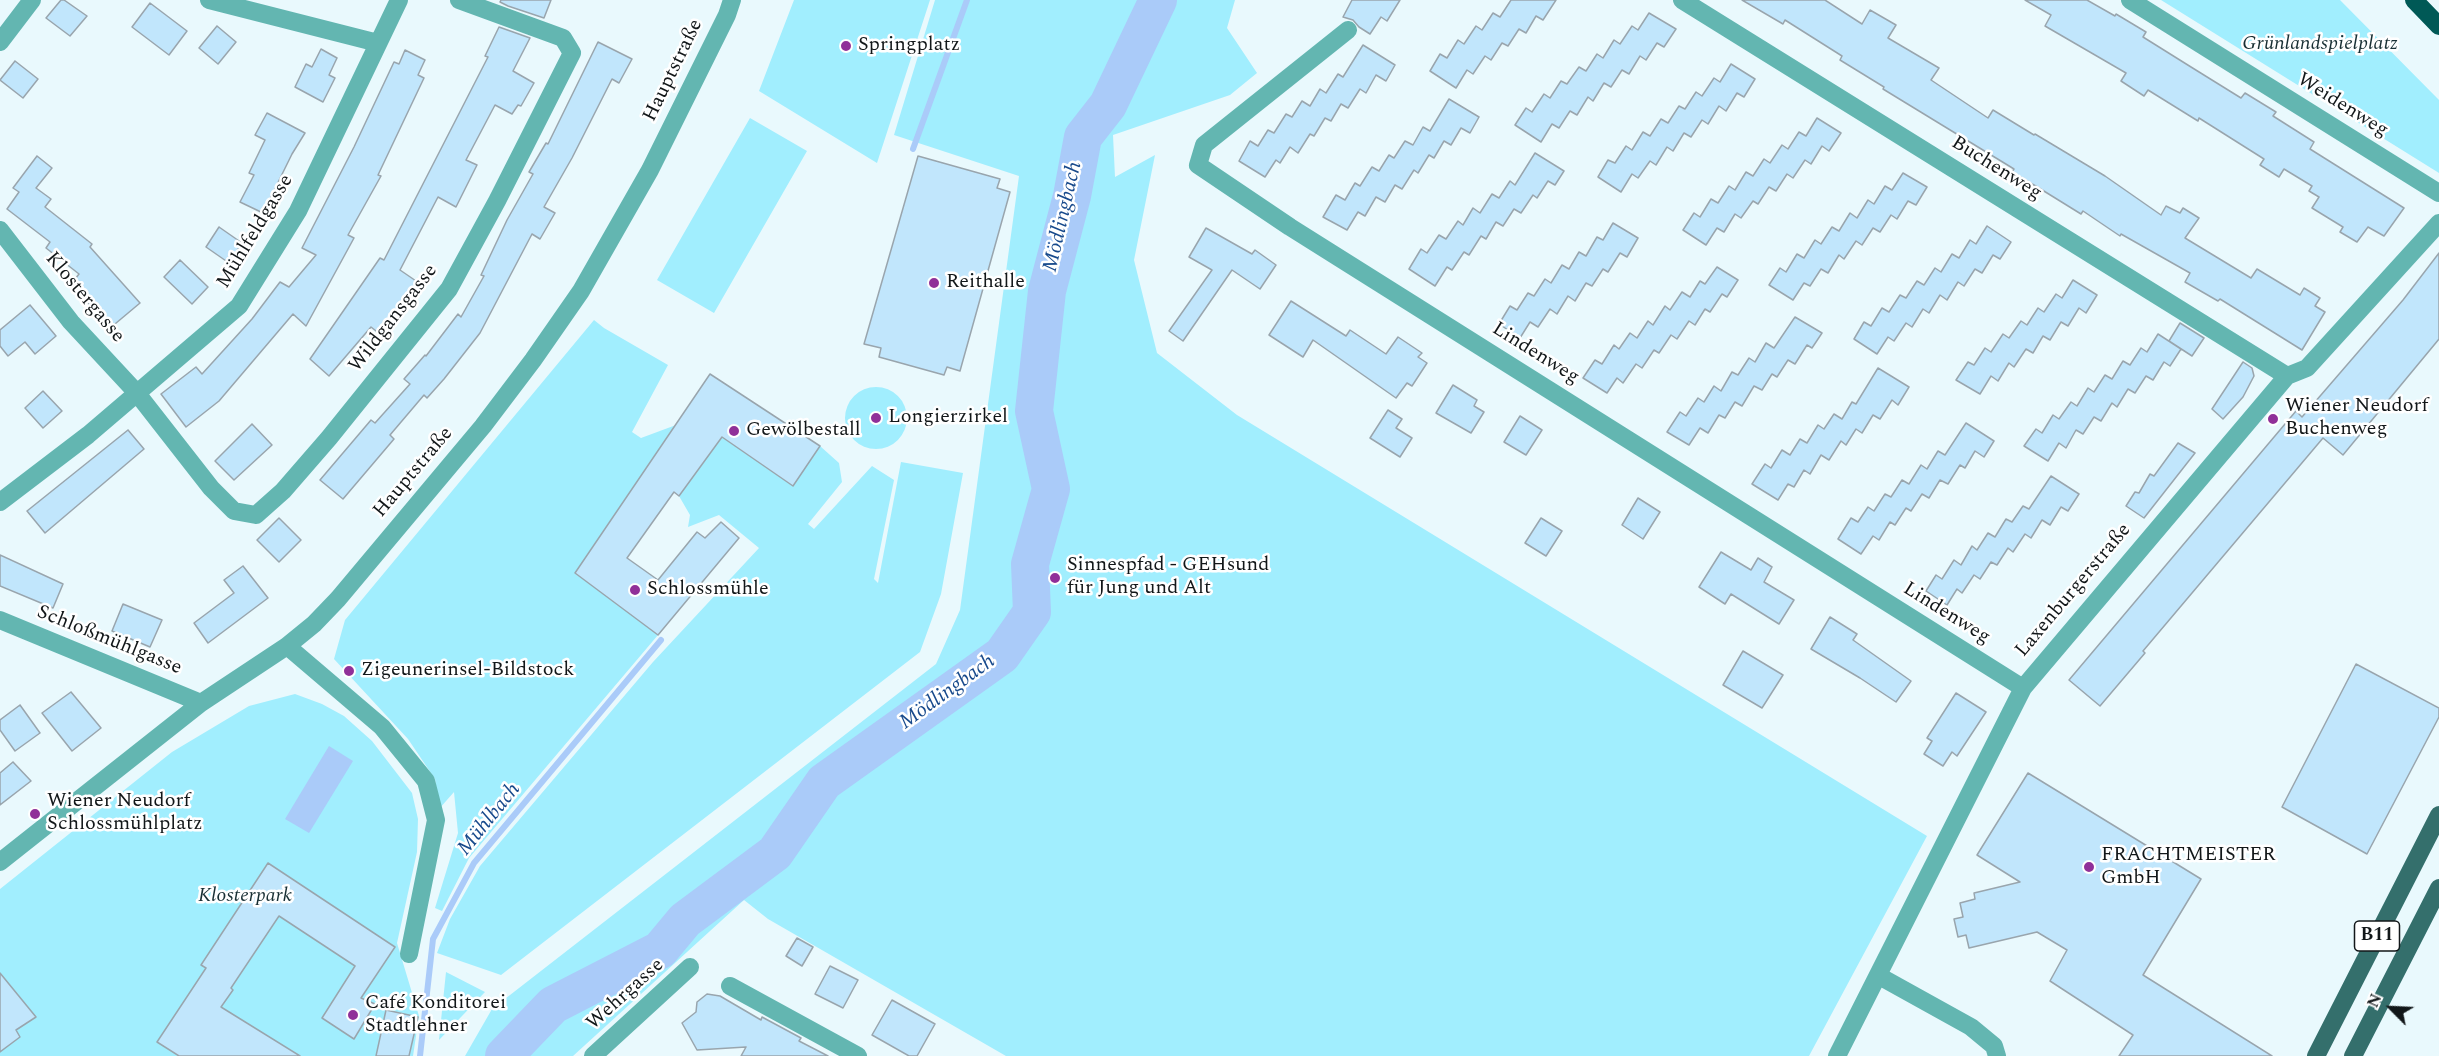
<!DOCTYPE html>
<meta charset="utf-8">
<style>
body{margin:0}
#map{position:relative;width:2439px;height:1056px;overflow:hidden;background:#e9f9fd;font-family:Spectral,serif}
canvas{display:block}
.north{position:absolute;left:2361px;top:978px;width:60px;height:60px;-webkit-text-stroke:4px #fff;paint-order:stroke;rotate:294deg;font-size:16px;font-weight:700;line-height:24px;text-align:center;color:#121719}
.north::after{content:'';display:block;margin:auto;width:21px;height:27px;background:#121719;clip-path:polygon(50% 0,100% 100%,50% 72%,0 100%)}
</style>
<div id="map">
<canvas width="2439" height="1056"></canvas>
<div class="north">N</div>
</div>
<script>
const ctx = document.querySelector('canvas').getContext('2d');
ctx.lineJoin = 'round';
function fill(path, color) { ctx.fillStyle = color; ctx.fill(path, 'evenodd'); }
const poly = rows => new Path2D(rows.map(r => 'M' + r).join(''));
function stroke(path, color, width, dash) { ctx.strokeStyle = color; ctx.lineWidth = width; ctx.lineCap = dash ? 'butt' : 'round'; ctx.setLineDash(dash || []); ctx.stroke(path); }
function drawText(font, color, halo, rows, align = 'center') {
  ctx.font = font + ' Spectral,serif'; ctx.lineWidth = 5; ctx.setLineDash([]); ctx.textBaseline = 'middle'; ctx.strokeStyle = halo; ctx.fillStyle = color; for (const [text, x, y, turn = 0] of rows) {
    ctx.save(); ctx.translate(x, y); ctx.rotate((+turn || 0) * Math.PI / 180); ctx.textAlign = isNaN(turn) ? turn : align; if (halo) ctx.strokeText(text, 0, 0); ctx.fillText(text, 0, 0); ctx.restore();
  }
}
const green = poly([
 [794,0,930,0,877,163,759,91],
 [935,0,1235,0,1227,28,1257,73,1230,95,1113,135,1115,177,1155,155,1134,260,1157,353,1237,415,1927,836,1809,1056,1006,1056,768,919,744,900,573,1056,465,1056,492,1009,936,664,960,610,1019,176,894,135],
 [2161,0,2340,0,2439,100,2439,173],
 [750,118,807,151,714,313,657,280],
 [594,320,604,328,668,365,632,432,641,438,676,425,575,573,658,635,469,858,442,911,435,908,458,833,454,792,439,809,435,779,408,739,334,659,345,620],
 '845 418a31 31 0 1 1 62 0a31 31 0 1 1-62 0Z',
 [722,437,793,486,820,446,839,463,842,482,808,524,814,529,872,466,894,480,874,579,878,583,901,462,963,473,941,594,920,652,501,975,437,953,450,919,480,866,653,662,759,548,719,515,688,527,690,515,679,496],
 [295,694,322,704,344,716,372,741,412,793,418,819,417,852,397,943,419,1016,413,1056,0,1056,0,889,172,752,249,706],
 [446,972,485,992,439,1040]
]);
const water = poly([
 [329,746,353,761,309,833,285,819]
]);
const stream = poly([
 [913,149,967,0],
 [420,1056,433,939,474,863,661,640]
]);
const river = poly([
 [504,1056,553,1005,660,950,685,920,775,853,824,782,1002,655,1032,612,1030,564,1051,489,1034,411,1047,291,1072,196,1083,137,1108,105,1158,0]
]);
const building = poly([
 [61,0,64,0,87,16,70,36,46,18,61,0],
 [501,0,551,0,544,18,508,6,500,2,501,0],
 [1352,0,1400,0,1387,21,1381,17,1370,34,1359,27,1353,20,1343,17,1352,0],
 [1511,0,1556,0,1543,20,1536,16,1526,33,1519,29,1508,46,1502,43,1491,60,1485,56,1473,74,1467,70,1456,88,1430,71,1440,54,1447,58,1458,40,1464,44,1476,26,1482,30,1493,13,1500,17,1511,0],
 [1742,0,1825,0,1862,24,1870,10,1896,25,1888,38,1939,68,1931,80,1988,118,1993,110,2034,135,2035,134,2105,176,2161,215,2166,206,2180,213,2183,208,2199,218,2185,238,2251,278,2257,269,2300,295,2304,288,2320,298,2315,306,2325,312,2302,350,2220,299,2218,301,2185,282,2190,273,2121,234,2120,236,2083,211,2081,214,2039,188,2012,172,2014,169,1883,89,1884,87,1840,60,1842,56,1785,20,1783,24,1742,0],
 [2025,0,2087,0,2115,16,2116,14,2146,32,2143,37,2191,67,2241,98,2245,93,2276,112,2273,116,2314,142,2310,149,2404,208,2384,236,2368,227,2357,242,2340,232,2343,227,2312,208,2319,197,2309,191,2312,186,2284,169,2279,177,2260,165,2264,159,2199,118,2198,121,2148,90,2144,96,2121,81,2126,73,2045,26,2051,15,2025,0],
 [150,3,187,31,169,55,132,27,150,3],
 [1649,13,1676,29,1664,47,1657,43,1646,60,1640,56,1629,74,1622,70,1611,87,1604,83,1593,101,1588,97,1577,115,1570,111,1559,128,1552,124,1541,142,1515,125,1526,108,1532,112,1544,94,1550,98,1561,81,1567,84,1579,67,1586,71,1597,54,1603,58,1614,40,1620,44,1632,26,1638,30,1649,13],
 [217,26,236,42,218,64,199,48,217,26],
 [499,27,530,38,513,71,534,83,521,106,518,105,512,114,495,105,466,160,477,165,456,207,438,197,400,270,419,283,393,322,381,335,371,327,329,376,310,359,380,258,384,260,488,57,485,56,499,27],
 [598,42,632,59,619,83,612,79,572,158,544,207,555,213,540,239,532,234,480,333,444,379,427,398,424,395,390,435,394,439,343,499,320,480,371,420,375,423,410,384,404,379,425,355,426,356,458,314,461,317,484,276,481,275,507,220,533,174,529,172,546,143,548,144,598,42],
 [1363,45,1395,65,1386,81,1376,75,1366,93,1360,89,1348,108,1341,104,1331,121,1325,118,1314,136,1310,134,1298,153,1290,147,1280,163,1276,160,1265,177,1239,161,1250,141,1258,146,1268,130,1274,133,1286,114,1292,117,1302,101,1310,106,1320,89,1326,93,1338,74,1343,77,1363,45],
 [321,49,337,58,329,75,335,78,323,102,295,87,306,64,312,67,321,49],
 [405,50,425,60,418,75,424,78,378,175,381,176,348,235,354,238,306,326,293,314,219,401,186,427,161,394,196,367,202,374,252,319,280,282,289,287,316,255,302,248,354,147,394,62,399,64,405,50],
 [15,61,38,79,23,98,0,80,15,61],
 [1731,64,1755,79,1744,97,1737,93,1726,111,1719,106,1708,124,1702,120,1691,137,1684,133,1673,151,1667,147,1656,165,1650,161,1638,178,1632,174,1621,192,1598,177,1608,160,1615,163,1626,146,1632,150,1643,132,1650,136,1661,119,1668,123,1679,106,1685,109,1696,92,1702,96,1714,78,1720,82,1731,64],
 [1449,99,1479,117,1470,133,1461,128,1451,145,1444,141,1434,158,1429,155,1418,173,1414,170,1402,189,1395,185,1385,202,1376,197,1365,216,1358,212,1347,230,1323,217,1336,195,1345,200,1355,183,1360,186,1372,167,1379,171,1389,155,1394,158,1405,141,1413,145,1423,127,1430,131,1449,99],
 [267,113,305,133,292,154,263,213,240,202,254,175,249,173,265,140,255,135,267,113],
 [1817,118,1841,133,1829,151,1822,146,1811,164,1805,160,1793,178,1787,174,1776,191,1769,187,1758,204,1753,201,1741,218,1735,214,1724,232,1717,228,1706,245,1683,230,1694,213,1700,217,1711,199,1718,203,1729,186,1735,190,1746,172,1753,176,1764,159,1770,163,1782,145,1788,149,1799,132,1806,136,1817,118],
 [1535,153,1564,171,1555,185,1548,181,1537,198,1533,195,1521,213,1514,209,1503,226,1496,222,1486,239,1481,236,1469,255,1464,252,1452,270,1447,267,1435,286,1409,269,1421,249,1427,253,1439,235,1446,239,1458,221,1463,225,1473,208,1480,213,1492,194,1499,198,1510,181,1515,185,1535,153],
 [37,156,52,168,36,188,51,199,45,207,92,244,90,247,140,303,109,329,72,283,79,274,46,248,50,242,7,209,19,192,13,188,37,156],
 [918,156,1000,179,997,188,1010,192,960,371,947,367,944,375,879,357,881,348,864,344,918,156],
 [1903,173,1927,187,1916,205,1908,201,1897,219,1891,215,1880,232,1873,228,1862,245,1856,241,1844,259,1839,255,1828,273,1821,269,1810,286,1804,283,1793,300,1769,285,1780,268,1786,272,1797,254,1804,258,1815,240,1821,244,1832,227,1839,231,1850,213,1857,218,1868,200,1874,204,1885,186,1892,190,1903,173],
 [1613,223,1638,238,1627,257,1620,253,1608,272,1603,269,1592,286,1586,283,1575,301,1568,296,1557,314,1550,309,1538,327,1530,322,1520,338,1499,324,1510,306,1517,310,1528,293,1534,296,1545,279,1551,283,1562,265,1569,269,1579,252,1586,256,1597,237,1603,240,1613,223],
 [1987,226,2011,242,2000,259,1993,255,1982,273,1975,269,1964,286,1958,282,1947,300,1940,295,1929,313,1923,309,1912,327,1906,323,1894,341,1888,337,1877,354,1854,339,1864,322,1871,326,1882,308,1889,312,1900,295,1906,298,1917,281,1924,285,1935,268,1941,272,1952,254,1959,258,1970,240,1976,244,1987,226],
 [219,227,242,243,229,263,206,247,219,227],
 [1206,228,1252,254,1255,250,1276,265,1260,289,1232,270,1183,341,1169,331,1212,270,1189,257,1206,228],
 [2439,253,2439,339,2343,455,2323,438,2143,651,2145,653,2100,706,2069,680,2296,411,2302,417,2403,300,2439,253],
 [180,260,208,287,192,304,164,277,180,260],
 [1717,267,1738,280,1727,297,1722,294,1710,312,1705,309,1695,325,1689,321,1677,339,1671,335,1659,353,1654,350,1642,368,1636,364,1623,383,1617,378,1607,393,1583,378,1595,360,1602,364,1614,345,1619,349,1630,333,1637,338,1648,321,1653,325,1665,306,1670,310,1682,292,1690,297,1700,281,1705,284,1717,267],
 [2073,280,2097,295,2086,313,2079,308,2068,326,2061,322,2050,340,2043,336,2033,353,2026,349,2014,367,2009,363,1998,381,1991,376,1980,394,1956,380,1968,362,1974,365,1985,348,1991,352,2003,334,2009,338,2021,321,2027,325,2038,308,2044,312,2056,294,2062,298,2073,280],
 [1291,301,1346,336,1350,330,1386,354,1398,337,1422,353,1418,357,1427,363,1412,386,1407,383,1396,398,1313,340,1303,357,1269,335,1291,301],
 [30,305,56,336,35,354,25,342,8,356,0,346,0,330,30,305],
 [1795,317,1822,333,1812,348,1807,345,1795,364,1788,360,1777,377,1772,374,1762,390,1754,386,1742,406,1735,402,1725,418,1719,415,1708,433,1700,428,1689,445,1667,432,1680,412,1686,416,1698,398,1704,402,1714,386,1721,391,1732,372,1738,375,1749,358,1755,362,1766,343,1774,348,1795,317],
 [2180,323,2204,338,2192,356,2169,341,2180,323],
 [2158,334,2181,349,2170,366,2164,362,2153,380,2146,376,2135,393,2128,389,2117,407,2112,403,2101,421,2094,417,2083,434,2076,430,2066,448,2059,443,2048,461,2024,446,2036,429,2042,433,2053,415,2059,419,2071,402,2077,406,2088,388,2094,392,2105,375,2112,379,2123,361,2130,365,2141,348,2147,352,2158,334],
 [2243,362,2252,368,2254,376,2243,397,2223,419,2212,409,2243,362],
 [1878,368,1909,387,1898,405,1892,400,1880,419,1873,415,1862,433,1856,429,1846,445,1841,441,1829,460,1821,455,1810,474,1804,470,1794,487,1788,484,1778,500,1752,484,1765,464,1771,468,1782,450,1790,455,1800,439,1807,443,1818,425,1824,429,1834,414,1842,419,1852,402,1856,404,1878,368],
 [710,374,820,446,793,486,722,437,679,496,674,492,627,558,658,580,697,532,705,538,721,522,739,538,658,635,575,573,710,374],
 [1453,385,1477,400,1474,406,1484,412,1471,433,1436,413,1453,385],
 [43,391,62,411,43,428,25,408,43,391],
 [1388,410,1402,419,1396,428,1412,438,1400,457,1370,438,1388,410],
 [1520,416,1542,430,1526,455,1504,442,1520,416],
 [1966,423,1994,441,1984,457,1975,451,1965,468,1960,465,1948,484,1940,480,1929,498,1922,494,1911,511,1906,508,1895,525,1890,522,1879,540,1873,536,1861,554,1838,539,1851,518,1858,522,1868,507,1874,511,1885,494,1891,497,1902,480,1909,484,1921,465,1927,469,1938,451,1945,455,1966,423],
 [252,424,272,445,234,480,215,461,252,424],
 [128,430,144,449,45,533,27,511,128,430],
 [2178,443,2195,453,2144,518,2126,506,2135,492,2139,493,2150,474,2154,476,2178,443],
 [2051,476,2079,494,2068,511,2061,507,2050,525,2042,520,2031,538,2025,534,2013,552,2008,548,1997,565,1991,562,1980,579,1974,575,1962,593,1957,589,1947,605,1926,591,1936,575,1942,579,1954,560,1961,565,1972,546,1977,550,1988,533,1995,537,2006,519,2012,522,2023,506,2029,509,2051,476],
 [1638,498,1660,512,1643,539,1622,525,1638,498],
 [279,518,301,540,279,562,257,540,279,518],
 [1541,518,1562,531,1546,556,1525,543,1541,518],
 [1721,552,1751,570,1758,558,1772,567,1764,582,1794,600,1779,624,1731,594,1725,604,1699,587,1721,552],
 [0,555,63,584,53,608,0,586,0,555],
 [243,566,268,598,208,643,194,623,234,593,224,580,243,566],
 [123,604,162,620,150,647,112,631,123,604],
 [1830,617,1857,634,1853,640,1911,681,1896,702,1860,678,1811,649,1830,617],
 [1743,651,1783,675,1762,708,1723,685,1743,651],
 [2356,664,2439,708,2439,717,2367,854,2282,807,2356,664],
 [71,692,101,728,72,751,42,713,71,692],
 [1956,693,1986,712,1957,756,1952,752,1943,766,1924,754,1932,741,1927,738,1956,693],
 [20,705,40,733,15,751,0,730,0,720,20,705],
 [13,762,31,781,0,805,0,773,13,762],
 [2028,773,2201,879,2143,975,2272,1056,2119,1056,2133,1035,2050,981,2067,950,2037,932,1969,948,1966,935,1958,937,1954,919,1963,917,1960,903,1975,899,1974,893,2020,882,1977,855,2028,773],
 [268,863,395,947,361,998,375,1004,354,1039,322,1018,355,966,279,916,231,988,233,990,221,1007,300,1056,179,1056,157,1042,206,968,201,965,268,863],
 [797,938,813,947,802,966,786,956,797,938],
 [830,966,858,980,843,1008,815,994,830,966],
 [0,973,36,1017,16,1030,20,1037,0,1052,0,973],
 [707,994,720,996,761,1020,762,1017,801,1038,799,1041,828,1056,741,1056,746,1047,697,1050,682,1023,696,1012,697,1002,707,994],
 [892,1000,935,1024,917,1056,909,1056,872,1035,892,1000],
 [386,1010,418,1017,409,1056,376,1056,386,1010]
]);
const minor = poly([
 [209,0,378,43],
 [1682,0,2287,376],
 [2130,0,2439,193],
 [1348,30,1204,145,1198,165,1290,227,2023,688],
 [0,42,32,0],
 [0,230,71,322,136,392,211,488,234,511,256,515,283,491,329,438,449,289,497,201,572,53,563,38,459,0],
 [0,502,88,435,239,306,298,211,399,0],
 [0,620,201,703],
 [287,646,382,727,426,781,436,820,409,954],
 [0,862,201,703,287,646,314,624,338,599,483,426,533,360,581,291,650,170,727,15,732,0],
 [1879,976,1971,1027,1994,1046,1997,1056],
 [730,986,858,1056],
 [593,1056,690,967],
 [1837,1056,2023,688,2287,376,2307,368,2439,223]
]);
const major = poly([
 [2316,1056,2439,815],
 [2353,1056,2439,888]
]);
const highway = poly([
 [2414,0,2439,26]
]);
const markers = [
 [846,46,6,"#903099"],
 [934,283,6,"#903099"],
 [876,418,6,"#903099"],
 [2273,419,6,"#903099"],
 [734,431,6,"#903099"],
 [1055,578,6,"#903099"],
 [635,590,6,"#903099"],
 [349,671,6,"#903099"],
 [35,814,6,"#903099"],
 [2089,867,6,"#903099"],
 [353,1015,6,"#903099"]
];
const shields = [
 [2377,936,45]
];
const shieldNames = [
 ["B11",2377,936]
];
const parkNames = [
 ["Grünlandspielplatz",2320,45],
 ["Klosterpark",245,897]
];
const poiNames = [
 ["Springplatz",858,46],
 ["Reithalle",946,283],
 ["Wiener Neudorf",2285,407],
 ["Buchenweg",2285,430],
 ["Longierzirkel",888,418],
 ["Gewölbestall",746,431],
 ["Sinnespfad - GEHsund",1067,566],
 ["für Jung und Alt",1067,589],
 ["Schlossmühle",647,590],
 ["Zigeunerinsel-Bildstock",361,671],
 ["Wiener Neudorf",47,802],
 ["Schlossmühlplatz",47,825],
 ["FRACHTMEISTER",2101,856],
 ["GmbH",2101,879],
 ["Café Konditorei",365,1004],
 ["Stadtlehner",365,1027]
];
const streetNames = [
 ["Hauptstraße",674,71,-64],
 ["Weidenweg",2342,106,32],
 ["Buchenweg",1996,169,32],
 ["Mühlfeldgasse",256,232,-59],
 ["Klostergasse",84,298,50],
 ["Wildgansgasse",394,319,-52],
 ["Lindenweg",1535,354,32],
 ["Hauptstraße",414,473,-50],
 ["Laxenburgerstraße",2074,591,-50],
 ["Lindenweg",1946,614,32],
 ["Schloßmühlgasse",109,641,22],
 ["Wehrgasse",626,995,-42]
];
const waterNames = [
 ["Mödlingbach",1064,217,-77],
 ["Mödlingbach",948,693,-36],
 ["Mühlbach",490,820,-51]
];
fill(green, '#a1eefe');
fill(water, '#aacbf9');
stroke(stream, '#aacbf9', 6);
stroke(river, '#aacbf9', 38);
fill(building, '#c1e6fc');
stroke(building, '#99a5ad', 1.5);
stroke(minor, '#63b6b1', 18);
stroke(major, '#346f6c', 18);
stroke(highway, '#005956', 18);
for (const [x, y, r, color] of markers) { const dot = new Path2D(); dot.arc(x, y, r, 0, 2 * Math.PI); ctx.fillStyle = color; ctx.fill(dot); stroke(dot, '#fff', 2); }
for (const [x, y, w] of shields) { const box = new Path2D(); box.roundRect(x - w / 2, y - 15, w, 30, 4.5); ctx.fillStyle = '#fff'; ctx.fill(box); stroke(box, '#121719', 1.5); }
drawText('bold 18px', '#121719', null, shieldNames);
drawText('italic 20px', '#182f34', '#fff', parkNames);
drawText('20px', '#121719', '#fff', poiNames, 'left');
drawText('20px', '#121719', '#fff', streetNames);
drawText('italic 21px', '#184a8c', '#fff', waterNames);
</script>
